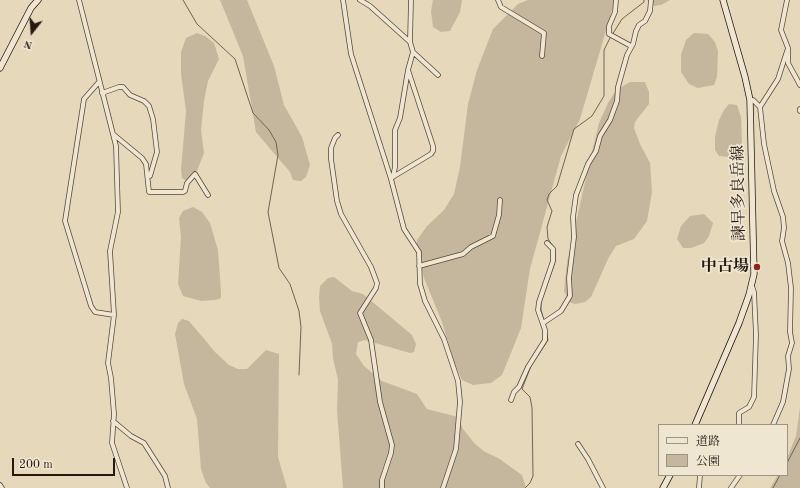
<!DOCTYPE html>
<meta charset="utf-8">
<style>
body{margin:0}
#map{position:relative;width:800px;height:488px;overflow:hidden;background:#e6d8ba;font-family:"Old Standard TT","Noto Serif JP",serif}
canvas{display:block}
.legend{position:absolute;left:658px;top:424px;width:130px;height:52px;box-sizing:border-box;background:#efe6d2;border:1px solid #9e9484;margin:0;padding:5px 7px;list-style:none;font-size:12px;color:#25180e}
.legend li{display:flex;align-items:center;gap:8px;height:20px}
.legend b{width:20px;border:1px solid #9e9484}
.north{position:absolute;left:12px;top:12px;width:40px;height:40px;-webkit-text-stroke:3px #efe6d2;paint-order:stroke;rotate:197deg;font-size:11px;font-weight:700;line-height:16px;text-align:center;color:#25180e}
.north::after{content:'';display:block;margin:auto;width:14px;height:18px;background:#25180e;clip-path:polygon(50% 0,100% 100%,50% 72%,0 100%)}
.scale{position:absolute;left:12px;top:458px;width:103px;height:18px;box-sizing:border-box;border:2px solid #25180e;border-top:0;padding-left:5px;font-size:12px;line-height:14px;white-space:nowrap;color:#25180e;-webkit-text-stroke:3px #efe6d2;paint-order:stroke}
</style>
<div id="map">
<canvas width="800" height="488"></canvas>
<ul class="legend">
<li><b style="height:5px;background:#efe6d2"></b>道路</li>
<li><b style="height:11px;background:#c5b79d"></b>公園</li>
</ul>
<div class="north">N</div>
<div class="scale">200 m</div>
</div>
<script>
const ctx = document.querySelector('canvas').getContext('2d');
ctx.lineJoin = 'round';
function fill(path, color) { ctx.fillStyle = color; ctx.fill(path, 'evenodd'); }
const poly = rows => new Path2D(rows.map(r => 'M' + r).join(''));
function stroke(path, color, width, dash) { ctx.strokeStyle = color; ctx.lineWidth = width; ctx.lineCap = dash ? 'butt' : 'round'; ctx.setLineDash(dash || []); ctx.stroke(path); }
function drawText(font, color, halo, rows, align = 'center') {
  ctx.font = font + ' "Old Standard TT","Noto Serif JP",serif'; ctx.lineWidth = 3.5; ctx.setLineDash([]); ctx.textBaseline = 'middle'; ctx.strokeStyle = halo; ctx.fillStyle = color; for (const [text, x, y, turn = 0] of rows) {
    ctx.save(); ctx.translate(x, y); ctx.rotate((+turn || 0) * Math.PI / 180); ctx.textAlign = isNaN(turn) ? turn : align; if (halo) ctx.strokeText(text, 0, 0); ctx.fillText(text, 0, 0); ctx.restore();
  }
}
const green = poly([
 [220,0,247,0,274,66,284,105,302,137,310,165,306,177,301,181,293,180,290,172,256,132,243,56],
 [433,0,462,0,460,12,450,31,441,32,433,27,431,11],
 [528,0,615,0,580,119,561,156,530,269,521,328,515,343,502,375,491,383,473,385,462,380,454,362,442,322,424,278,417,250,417,240,427,226,444,210,454,194,460,167,468,104,477,70,493,29,518,4],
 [647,0,670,0,661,5,654,6],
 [197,33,205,36,214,43,219,59,208,81,204,101,201,130,204,153,193,181,187,181,182,178,181,170,186,111,181,74,181,52,186,38],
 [694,33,708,34,715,42,718,51,717,77,714,85,698,88,689,84,681,72,681,55,686,40],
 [630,82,645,82,649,92,649,104,635,122,634,128,640,144,650,163,652,192,647,221,634,239,616,246,609,257,591,297,585,302,575,304,569,302,564,291,567,262,590,160,599,123,608,103,616,90],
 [729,104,737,105,741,117,742,143,738,154,729,157,719,156,715,150,715,137,719,120,724,110],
 [193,207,202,212,210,223,218,250,221,292,221,298,215,300,201,301,183,296,178,284,181,237,179,218,183,211],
 [704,214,713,223,709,236,704,243,691,248,683,248,677,239,681,226,690,216],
 [334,277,352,291,363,294,412,335,416,344,414,352,410,353,365,340,358,342,356,354,364,366,382,381,417,394,427,409,458,417,463,429,475,444,485,452,498,458,522,475,526,488,343,488,337,410,338,380,333,358,332,344,320,311,319,298,320,286,328,278],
 [182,319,189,321,215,352,229,365,238,369,247,369,266,350,279,354,278,457,287,488,210,488,206,483,201,469,197,419,184,384,175,334,178,323],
 [800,407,800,488,770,488,778,475,787,475,787,458,796,436]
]);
const stream = poly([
 [183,0,197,24,235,59,253,113,269,130,276,142,278,155,268,212,279,268,290,284,299,311,301,327,299,375],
 [612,35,622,19,644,2,644,0],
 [553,246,548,239,547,227,552,211,547,200,549,194,557,186,574,129,592,116,604,96,604,50,610,38],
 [544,321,541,310,541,302,555,262,555,249],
 [787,463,800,438],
 [525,488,530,483,533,476,532,408,530,397,522,389,531,366,548,340,545,324],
 [773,488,780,475]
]);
const street = poly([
 [79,0,116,146,118,212,110,251,114,315,108,363,111,378,114,414,112,443,127,488],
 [343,0,351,54,391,179,404,229,419,252,420,284,425,301,444,339,458,381,460,402,456,449,443,488],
 [360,0,370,6,410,42],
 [411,0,410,42,413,52,438,75],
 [498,0,501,7,544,33,542,56],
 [616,0,615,12,609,26,609,34,631,46],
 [787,0,781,30,788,48,788,63,800,85],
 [408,70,413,52],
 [99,82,84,99,65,221,91,306,95,312,114,315],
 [102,93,119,87,123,87,130,95,144,101,149,106,153,119,157,152,150,176],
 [750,100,753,100,760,107,778,79,787,51],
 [760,107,764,144,774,191,783,217,784,228,782,241,788,263,791,288,790,332,792,343,788,356,789,369,783,402,773,425],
 [800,109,800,111],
 [113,134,142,158,146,164,149,192,183,192,185,191,187,183,195,174,208,195],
 [338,135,335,138,331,148,331,159,337,201,341,214,371,267,377,283,376,288,360,313,371,340,380,402,392,445,391,453,382,480,382,488],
 [391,178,431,154,433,151,433,146,408,70,400,118,395,130,395,167,393,177],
 [419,266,463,254,471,247,493,236,499,215,500,200],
 [543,323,561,311,570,296,569,278,574,237,573,217,576,195,588,164,596,151,600,136,610,120,617,101,618,87,627,55,633,44,636,31,639,25,645,21,650,11,651,0],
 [511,400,514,392,519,387,528,367,545,340,545,330,538,310,539,302,553,261,553,249,547,243],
 [113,421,131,436,144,443,165,476,168,488],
 [739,425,739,413,749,407,754,397,756,335,754,292,752,286],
 [578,444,588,459,603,488],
 [0,485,2,488],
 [699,488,700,475],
 [731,488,740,475]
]);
const secondary = poly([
 [0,68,31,8,38,0],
 [695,425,739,323,749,295,754,274,750,100,745,77,723,0],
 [663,488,670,475]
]);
const markers = [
 [757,267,4,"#8f2418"]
];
const streetNames = [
 ["諫早多良岳線",739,193,-91]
];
const poiNames = [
 ["中古場",749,267]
];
fill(green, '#c5b79d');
stroke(stream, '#716452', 1);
stroke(street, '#554839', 5.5);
stroke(secondary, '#25180e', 7);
stroke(street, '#efe6d2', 4);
stroke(secondary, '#efe6d2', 5.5);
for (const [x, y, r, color] of markers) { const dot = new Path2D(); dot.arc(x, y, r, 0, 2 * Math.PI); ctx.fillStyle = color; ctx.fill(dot); stroke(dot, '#efe6d2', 1.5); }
drawText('16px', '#25180e', '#efe6d2', streetNames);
drawText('bold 16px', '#25180e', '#efe6d2', poiNames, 'right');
</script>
